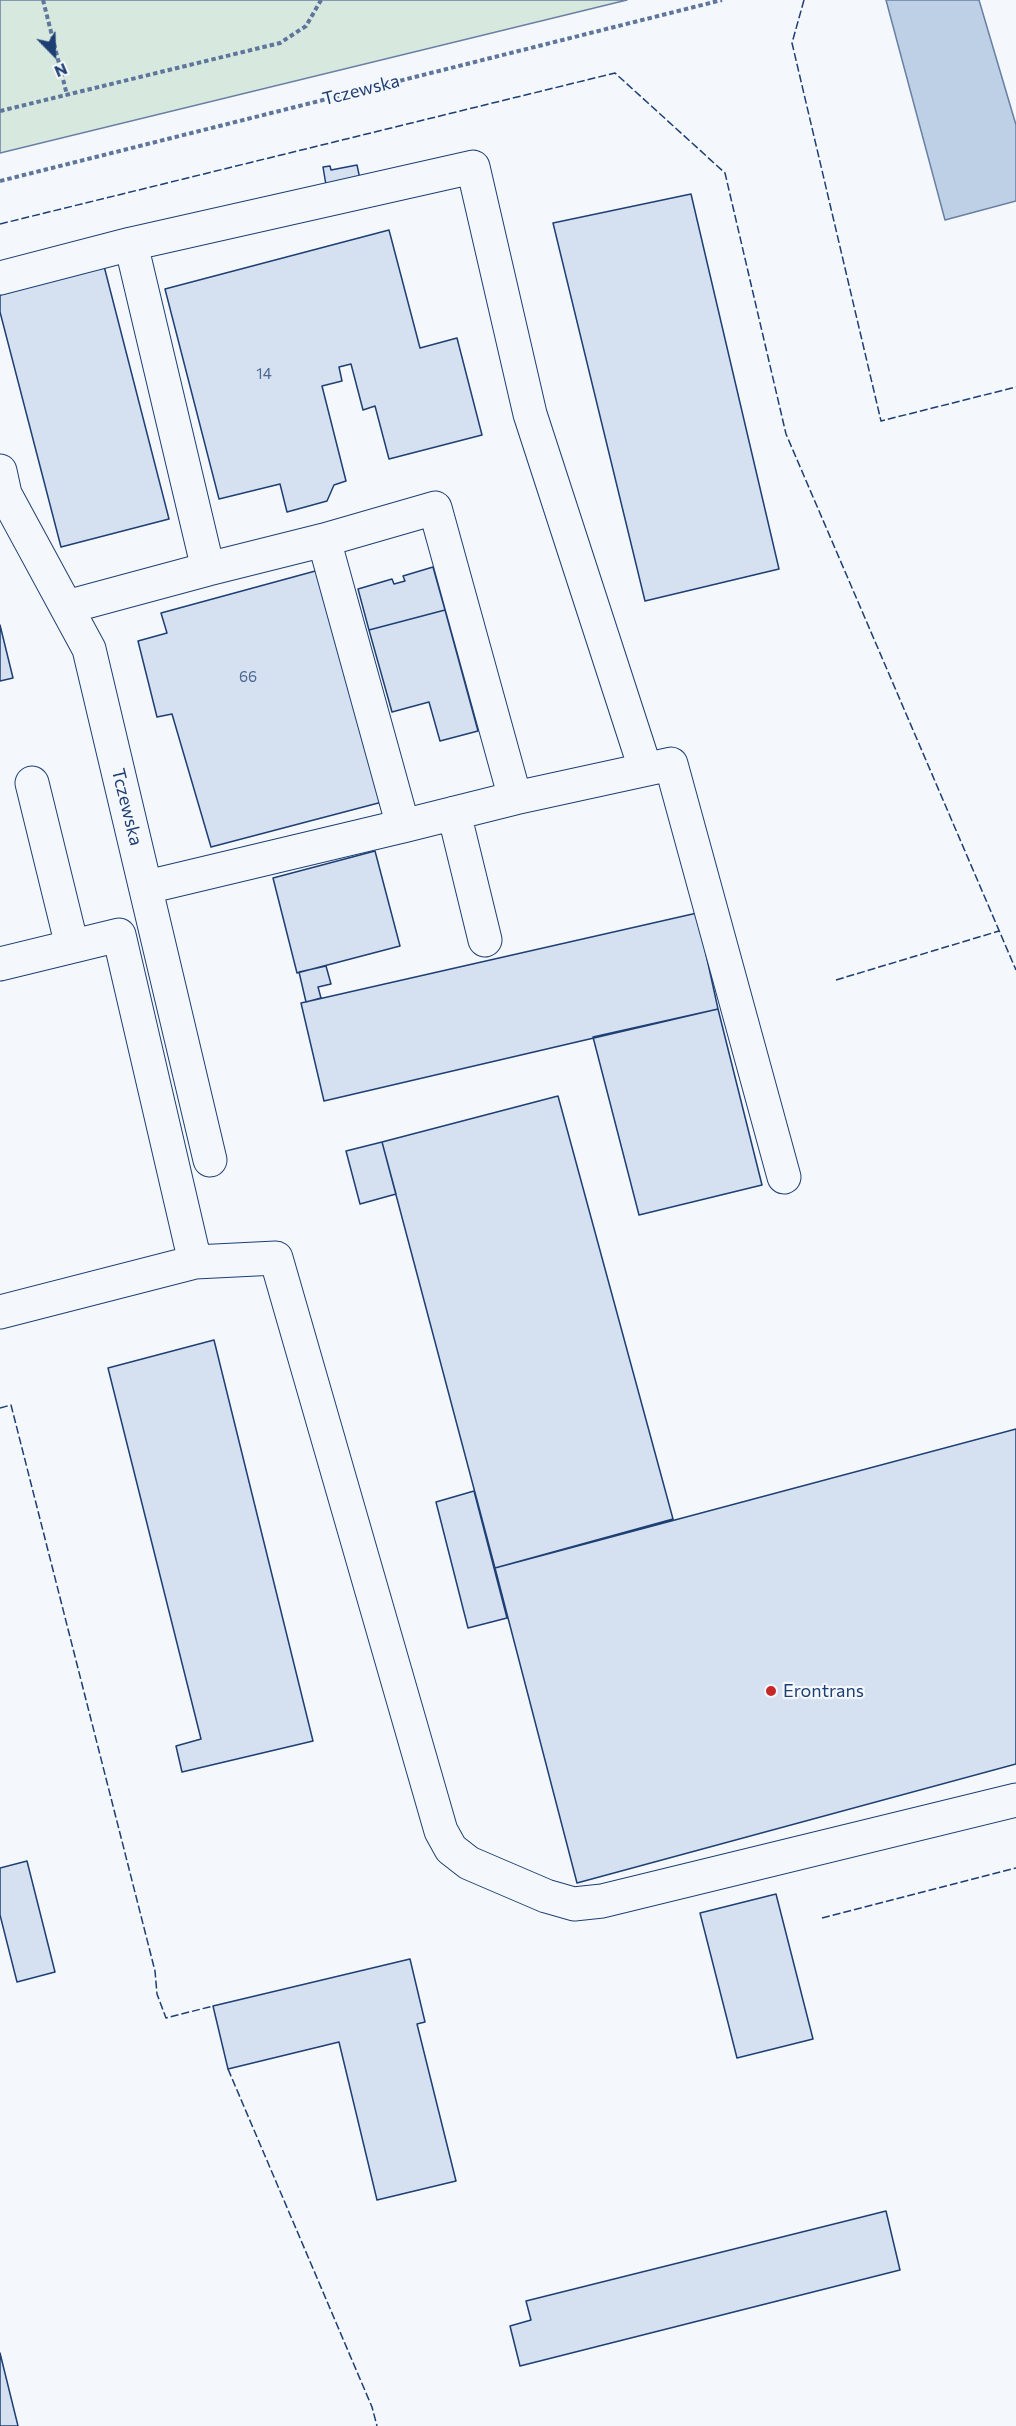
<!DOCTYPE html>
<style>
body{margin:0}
#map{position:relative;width:1016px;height:2426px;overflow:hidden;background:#f4f7fb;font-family:Commissioner,sans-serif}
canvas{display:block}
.north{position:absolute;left:24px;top:24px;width:60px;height:60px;-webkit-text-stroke:4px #f4f7fb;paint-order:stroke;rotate:157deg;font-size:16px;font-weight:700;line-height:24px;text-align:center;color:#1d3f73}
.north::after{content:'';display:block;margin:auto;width:21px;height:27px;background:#1d3f73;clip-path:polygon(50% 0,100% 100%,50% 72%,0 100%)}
</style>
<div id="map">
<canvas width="1016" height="2426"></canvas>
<div class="north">N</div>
</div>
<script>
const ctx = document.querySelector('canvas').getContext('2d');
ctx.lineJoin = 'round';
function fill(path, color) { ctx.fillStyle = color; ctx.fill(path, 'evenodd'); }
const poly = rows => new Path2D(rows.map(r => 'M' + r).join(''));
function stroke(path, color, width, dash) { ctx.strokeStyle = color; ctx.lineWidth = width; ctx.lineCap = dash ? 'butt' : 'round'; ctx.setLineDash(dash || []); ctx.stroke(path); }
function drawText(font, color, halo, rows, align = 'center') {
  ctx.font = font + ' Commissioner,sans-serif'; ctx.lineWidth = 4.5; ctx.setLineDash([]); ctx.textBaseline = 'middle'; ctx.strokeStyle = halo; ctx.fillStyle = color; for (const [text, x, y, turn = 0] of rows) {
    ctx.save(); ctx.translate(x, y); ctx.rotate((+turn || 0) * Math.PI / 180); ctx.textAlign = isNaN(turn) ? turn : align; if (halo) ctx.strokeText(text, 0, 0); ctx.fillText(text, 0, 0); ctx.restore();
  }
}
const green = poly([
 [0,0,627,0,0,153,0,0]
]);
const water = poly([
 [886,0,979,0,1016,125,1016,201,945,220,886,0]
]);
const building = poly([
 [357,165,361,184,327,191,323,167,330,166,331,170,357,165],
 [691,194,779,569,645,601,553,223,691,194],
 [389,230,420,348,457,338,482,435,389,459,375,406,363,410,351,364,339,367,342,381,322,386,346,481,334,485,327,501,287,512,280,484,219,499,165,289,389,230],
 [104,266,169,519,61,547,0,312,0,295,104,266],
 [433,567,445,610,369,630,358,589,392,579,394,584,405,581,403,576,433,567],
 [319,570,386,801,211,847,172,714,157,717,138,641,167,633,161,613,319,570],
 [445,610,478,731,440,741,429,702,392,712,369,630,445,610],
 [0,625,13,678,0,681,0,625],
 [375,851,400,946,297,973,273,878,375,851],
 [697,913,718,1009,324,1101,301,1003,697,913],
 [326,966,331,984,318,987,321,998,306,1002,299,972,326,966],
 [718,1009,762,1185,639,1215,593,1037,718,1009],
 [558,1096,673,1519,495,1568,382,1142,558,1096],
 [382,1142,396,1194,360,1204,346,1151,382,1142],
 [214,1340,313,1741,182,1772,176,1746,201,1739,108,1368,214,1340],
 [1016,1429,1016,1764,577,1883,495,1568,1016,1429],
 [474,1491,507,1618,468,1628,436,1502,474,1491],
 [27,1861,55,1972,17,1982,0,1915,0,1868,27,1861],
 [776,1894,813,2039,737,2058,700,1913,776,1894],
 [410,1959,425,2022,417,2024,456,2181,377,2200,339,2042,228,2069,213,2006,410,1959],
 [886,2211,900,2270,520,2366,510,2326,531,2320,526,2301,886,2211],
 [0,2353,18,2426,0,2426,0,2353]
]);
const path = poly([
 [43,0,67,95],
 [0,111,280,43,306,26,321,0],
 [0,181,722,0]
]);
const minor = poly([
 [131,244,473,167,530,414,645,768],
 [0,278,131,244,208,569,324,540,435,508,515,798,671,764,784,1177],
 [0,471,5,494,89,649,210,1160],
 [324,540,403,826,515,798],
 [67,607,208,569],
 [32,783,72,946],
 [454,813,485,940],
 [147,887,403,826],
 [0,964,119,935,195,1262],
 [0,1312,195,1262,276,1258,441,1831,451,1849,469,1863,546,1896,574,1904,602,1901,1016,1800]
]);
const fence = poly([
 [804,0,792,43,881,421,1016,387],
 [0,224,615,73,725,173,786,434,1016,970],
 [836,980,999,931],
 [0,1408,11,1405,155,1971,157,1994,166,2018,213,2006],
 [822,1918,1016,1868],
 [228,2069,372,2407,377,2426]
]);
const markers = [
 [771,1691,6,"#c62828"]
];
const numberNames = [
 ["14",264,374],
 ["66",248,677]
];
const streetNames = [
 ["Tczewska",361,90,-14],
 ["Tczewska",127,807,76]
];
const poiNames = [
 ["Erontrans",783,1691]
];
fill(green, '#d7e8df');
stroke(green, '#687fa3', 1.5);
fill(water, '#bed0e5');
stroke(water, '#687fa3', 1.5);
fill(building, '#d5e0f0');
stroke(building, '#1d3f73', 1.5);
stroke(minor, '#1d3f73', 35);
stroke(path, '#5e769c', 4, [4.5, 3]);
stroke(minor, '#f4f7fb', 33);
stroke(fence, '#1d3f73', 1.5, [8, 3]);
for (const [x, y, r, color] of markers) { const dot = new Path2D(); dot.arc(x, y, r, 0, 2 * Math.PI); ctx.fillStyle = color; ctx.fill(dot); stroke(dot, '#f4f7fb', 2); }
drawText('15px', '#4b6792', null, numberNames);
drawText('18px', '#1d3f73', '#f4f7fb', streetNames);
drawText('18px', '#1d3f73', '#f4f7fb', poiNames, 'left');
</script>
